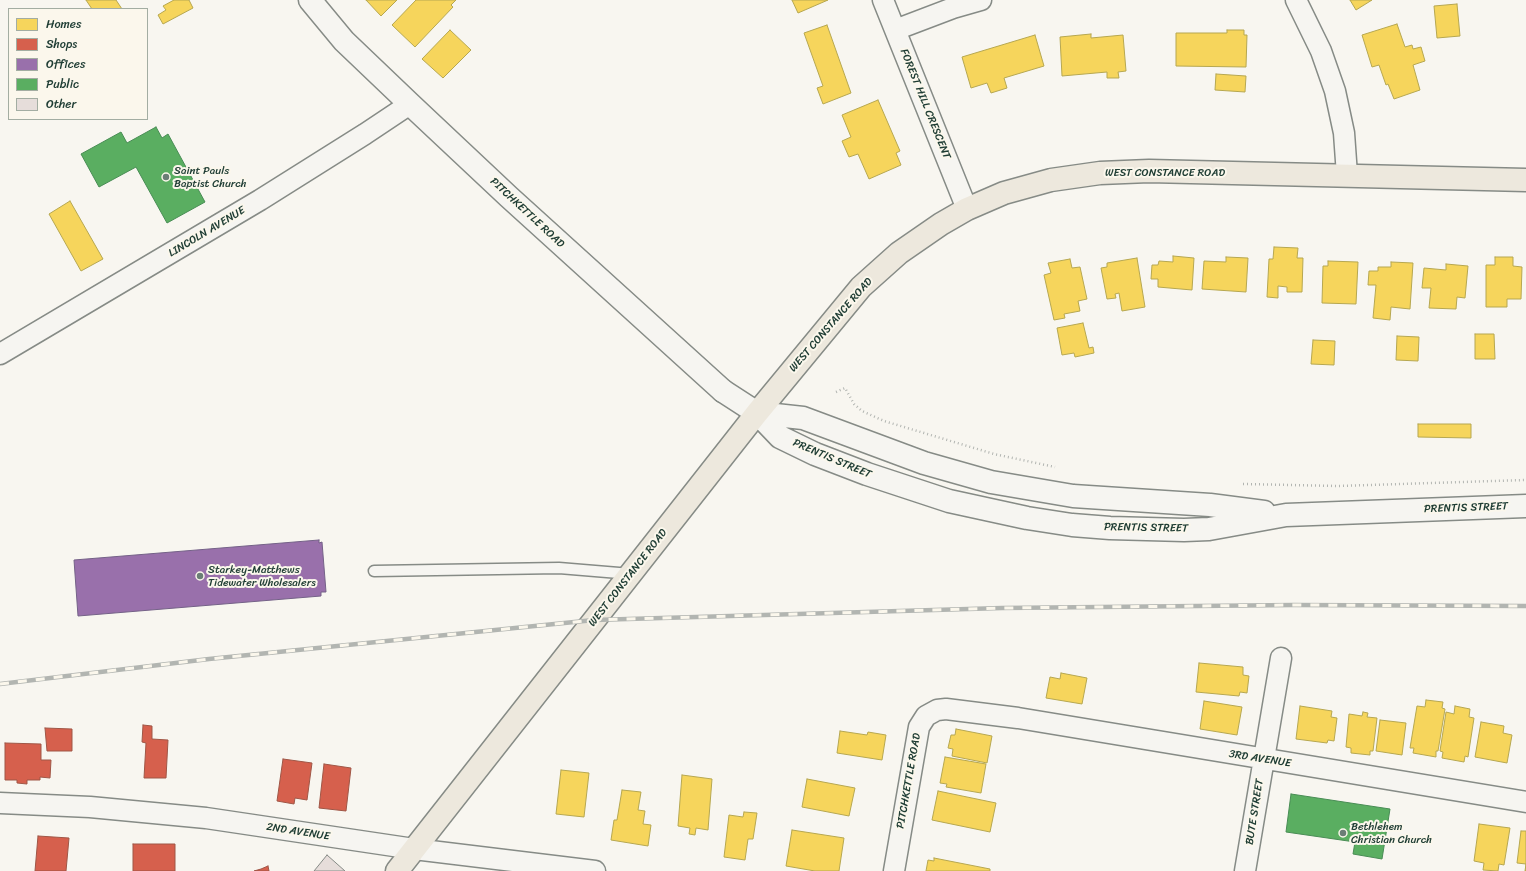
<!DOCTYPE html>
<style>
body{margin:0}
#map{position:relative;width:1526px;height:871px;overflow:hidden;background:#f8f6f0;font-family:Sriracha,sans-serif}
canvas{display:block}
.legend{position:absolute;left:8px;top:8px;width:140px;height:112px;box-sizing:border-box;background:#fbf7ec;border:1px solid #a3ada2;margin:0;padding:5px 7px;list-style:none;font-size:12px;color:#1f3d34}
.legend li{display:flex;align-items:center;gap:8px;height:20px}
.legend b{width:20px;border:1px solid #a3ada2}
</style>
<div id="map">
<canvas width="1526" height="871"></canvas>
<ul class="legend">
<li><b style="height:11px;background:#f6d55c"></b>Homes</li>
<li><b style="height:11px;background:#d6604d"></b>Shops</li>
<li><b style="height:11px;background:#9970ab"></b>Offices</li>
<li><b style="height:11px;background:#5aae61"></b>Public</li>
<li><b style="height:11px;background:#e6ddda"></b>Other</li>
</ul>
</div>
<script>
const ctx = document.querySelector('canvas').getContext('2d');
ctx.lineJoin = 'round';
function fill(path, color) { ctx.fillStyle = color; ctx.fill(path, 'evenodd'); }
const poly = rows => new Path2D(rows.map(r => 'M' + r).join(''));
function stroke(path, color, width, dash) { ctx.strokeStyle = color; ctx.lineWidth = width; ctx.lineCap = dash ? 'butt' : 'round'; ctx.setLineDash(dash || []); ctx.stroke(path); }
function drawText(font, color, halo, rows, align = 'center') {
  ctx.font = font + ' Sriracha,sans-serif'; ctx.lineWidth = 4; ctx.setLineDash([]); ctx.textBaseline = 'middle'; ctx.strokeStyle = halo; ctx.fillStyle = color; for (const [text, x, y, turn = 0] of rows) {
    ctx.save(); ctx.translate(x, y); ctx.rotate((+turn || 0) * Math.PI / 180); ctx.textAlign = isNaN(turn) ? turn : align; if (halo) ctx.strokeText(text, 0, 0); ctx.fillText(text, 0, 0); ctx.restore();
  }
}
const homes = poly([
 [86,0,116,0,122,9,92,9,86,0],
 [174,0,189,0,193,8,163,24,158,15,166,10,163,6,174,0],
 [366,0,397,0,381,16,366,0],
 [416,0,456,0,451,5,453,7,415,47,392,25,416,0],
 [792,0,828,0,798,13,792,0],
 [1350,0,1372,0,1356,10,1350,0],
 [1457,4,1460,36,1437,38,1434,6,1457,4],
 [1397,24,1405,47,1412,45,1413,49,1421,47,1425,61,1413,65,1420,90,1394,99,1388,84,1386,85,1379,65,1372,67,1362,35,1397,24],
 [827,25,851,93,823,104,817,88,823,86,804,33,827,25],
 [450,30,471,50,443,78,422,59,450,30],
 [1227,30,1244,30,1244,35,1247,35,1246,67,1176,66,1176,33,1227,33,1227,30],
 [1091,34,1091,38,1123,35,1126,71,1118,72,1119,78,1107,78,1107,72,1062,76,1060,37,1091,34],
 [1035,35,1044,66,1004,78,1007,88,991,93,987,83,971,88,962,57,1035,35],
 [1216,74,1246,76,1245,92,1215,90,1216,74],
 [878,100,900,151,896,153,901,165,869,179,858,154,849,157,842,141,851,137,842,115,878,100],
 [70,201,103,259,81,271,49,214,70,201],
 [1274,247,1298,248,1297,258,1303,258,1302,292,1287,292,1287,287,1278,286,1278,298,1267,297,1269,259,1273,259,1274,247],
 [1173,256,1194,258,1192,290,1158,287,1158,279,1151,279,1152,265,1158,265,1159,261,1173,262,1173,256],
 [1226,257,1248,258,1246,292,1202,289,1204,261,1226,262,1226,257],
 [1495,257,1513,257,1513,266,1522,267,1521,299,1507,299,1507,307,1486,307,1486,265,1495,265,1495,257],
 [1137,258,1145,307,1122,311,1119,293,1115,294,1116,298,1107,299,1101,268,1107,267,1107,263,1137,258],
 [1070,259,1072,268,1080,267,1087,299,1078,301,1080,311,1064,314,1065,318,1054,320,1044,275,1051,273,1048,263,1070,259],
 [1328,261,1358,262,1356,304,1322,303,1323,266,1328,266,1328,261],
 [1391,262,1413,263,1410,309,1391,307,1390,320,1373,318,1376,285,1368,285,1369,271,1378,271,1378,267,1391,267,1391,262],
 [1446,264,1468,266,1465,298,1457,297,1456,309,1429,308,1431,288,1422,288,1424,268,1446,270,1446,264],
 [1083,323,1089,348,1093,347,1094,353,1075,357,1074,353,1062,355,1057,328,1083,323],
 [1475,334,1494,334,1495,359,1475,359,1475,334],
 [1397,336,1419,337,1418,361,1396,360,1397,336],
 [1313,340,1335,341,1334,365,1311,364,1313,340],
 [1418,424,1471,424,1471,438,1418,437,1418,424],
 [1199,663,1243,667,1243,675,1249,676,1247,693,1240,692,1239,696,1196,692,1199,663],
 [1061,673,1087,678,1082,704,1046,698,1050,677,1060,679,1061,673],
 [1426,700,1443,702,1442,708,1445,709,1438,751,1436,751,1436,757,1413,753,1414,748,1410,748,1417,706,1425,707,1426,700],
 [1204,701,1242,707,1237,735,1200,729,1204,701],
 [1300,706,1332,711,1331,717,1337,718,1334,741,1328,740,1327,743,1296,739,1300,706],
 [1455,706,1470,709,1469,717,1474,718,1468,757,1465,756,1464,762,1442,758,1443,752,1440,751,1446,712,1454,714,1455,706],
 [1363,712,1368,713,1367,717,1377,718,1373,751,1370,751,1370,755,1351,753,1351,748,1346,747,1349,714,1362,716,1363,712],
 [1380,720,1406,723,1402,755,1376,751,1380,720],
 [1481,722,1504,726,1503,733,1512,735,1507,763,1475,757,1481,722],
 [956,729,992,736,987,763,952,756,953,749,948,748,951,735,955,735,956,729],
 [840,731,867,735,868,732,886,735,882,760,837,753,840,731],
 [945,757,986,764,981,793,946,787,947,784,940,783,945,757],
 [561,770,589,773,584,817,556,814,561,770],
 [682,775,712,779,708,830,696,828,695,835,689,834,690,828,678,826,682,775],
 [807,779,855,788,849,816,802,807,807,779],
 [622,790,641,792,638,810,645,811,643,824,651,825,648,846,611,840,614,820,617,820,622,790],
 [938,791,996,803,990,832,932,820,938,791],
 [744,812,757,813,753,839,748,839,745,860,724,857,729,815,743,817,744,812],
 [1479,824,1510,828,1504,865,1499,864,1498,871,1483,870,1484,863,1474,861,1479,824],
 [792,830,844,838,839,871,815,871,786,866,792,830],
 [1521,831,1526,831,1526,871,1525,871,1526,864,1517,863,1521,831],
 [934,858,990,869,990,871,926,871,928,860,934,861,934,858]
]);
const shops = poly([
 [143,725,152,726,152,739,168,740,166,778,144,778,146,743,142,742,143,725],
 [45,728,72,729,72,751,47,751,45,728],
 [5,743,41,744,41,760,51,760,50,778,40,777,40,780,27,780,27,784,17,783,17,780,5,780,5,743],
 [283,759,312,763,307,800,295,798,294,804,277,801,283,759],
 [324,764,351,768,346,811,319,808,324,764],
 [38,836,69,838,66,871,35,871,38,836],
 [133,844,175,844,175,871,133,871,133,844],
 [268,866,269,871,254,871,261,869,268,866]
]);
const offices = poly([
 [319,540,319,543,322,542,326,592,321,592,321,596,78,616,74,560,319,540]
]);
const public = poly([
 [156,127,162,138,168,134,205,202,167,223,136,167,99,187,81,154,121,132,127,143,156,127],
 [1291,794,1390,809,1382,859,1353,854,1355,842,1286,832,1291,794]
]);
const building = poly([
 [327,855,345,871,314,871,327,855]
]);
const path = poly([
 [836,392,845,388,854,404,862,411,884,421,994,454,1055,467],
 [1243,484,1337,486,1526,480]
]);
const service = poly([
 [374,571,559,568,631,574]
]);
const minor = poly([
 [883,0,967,209],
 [1296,0,1321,51,1335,91,1344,133,1347,175],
 [895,30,953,8,981,0],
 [0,354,260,200,365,134,410,104],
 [0,803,90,807,206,818,414,849,595,871],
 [894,871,919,727,926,716,937,710,946,709,1018,718,1526,802],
 [1245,871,1281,658]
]);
const tertiary = poly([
 [723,391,757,413,780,437,815,454,867,474,949,501,1027,518,1072,525,1110,528,1184,530,1209,529,1286,515,1526,506],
 [757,413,803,418,924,463,991,482,1073,496,1210,505,1264,512]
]);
const secondary = poly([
 [310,0,344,41,410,104,509,197,723,391]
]);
const primary = poly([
 [397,871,757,413,861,287,899,253,941,224,967,209,1004,193,1051,180,1100,173,1149,171,1526,180]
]);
const rail = poly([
 [0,684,209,659,594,620,1002,608,1294,605,1526,606]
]);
const markers = [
 [166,177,4,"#6b7e76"],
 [200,576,4,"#6b7e76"],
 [1343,833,4,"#6b7e76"]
];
const streetNames = [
 ["FOREST HILL CRESCENT",925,104,68],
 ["WEST CONSTANCE ROAD",1165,173],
 ["PITCHKETTLE ROAD",527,213,43],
 ["LINCOLN AVENUE",207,232,-31],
 ["WEST CONSTANCE ROAD",831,325,-49],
 ["PRENTIS STREET",832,459,23],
 ["PRENTIS STREET",1466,508,-2],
 ["PRENTIS STREET",1146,528,1],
 ["WEST CONSTANCE ROAD",628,578,-52],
 ["3RD AVENUE",1260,759,9],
 ["PITCHKETTLE ROAD",909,781,-80],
 ["BUTE STREET",1255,812,-81],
 ["2ND AVENUE",298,832,9]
];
const poiNames = [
 ["Saint Pauls",174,171],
 ["Baptist Church",174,184],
 ["Starkey-Matthews",208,570],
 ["Tidewater Wholesalers",208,583],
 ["Bethlehem",1351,827],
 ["Christian Church",1351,840]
];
fill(homes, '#f6d55c');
stroke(homes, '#b6a750', 1);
fill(shops, '#d6604d');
stroke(shops, '#9f5646', 1);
fill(offices, '#9970ab');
stroke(offices, '#746187', 1);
fill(public, '#5aae61');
stroke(public, '#488c54', 1);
fill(building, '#e6ddda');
stroke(building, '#868b86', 1);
stroke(service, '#868b86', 13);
stroke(minor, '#868b86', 23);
stroke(tertiary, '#868b86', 25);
stroke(secondary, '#868b86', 25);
stroke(primary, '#868b86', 25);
stroke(path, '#b2b5b1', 2.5, [1, 3]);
stroke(service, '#f6f5f1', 10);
stroke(minor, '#f6f5f1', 20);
stroke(tertiary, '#f6f5f1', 22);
stroke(secondary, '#f6f5f1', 22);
stroke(primary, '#ede8dd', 22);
stroke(rail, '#b2b5b1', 4.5);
stroke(rail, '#fbf7ec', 3, [9]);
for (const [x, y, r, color] of markers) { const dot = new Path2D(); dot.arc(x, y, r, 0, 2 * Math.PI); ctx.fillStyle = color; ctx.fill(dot); stroke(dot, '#fbf7ec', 1.5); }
drawText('11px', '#1f3d34', '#fbf7ec', streetNames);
drawText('11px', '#1f3d34', '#fbf7ec', poiNames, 'left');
</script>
